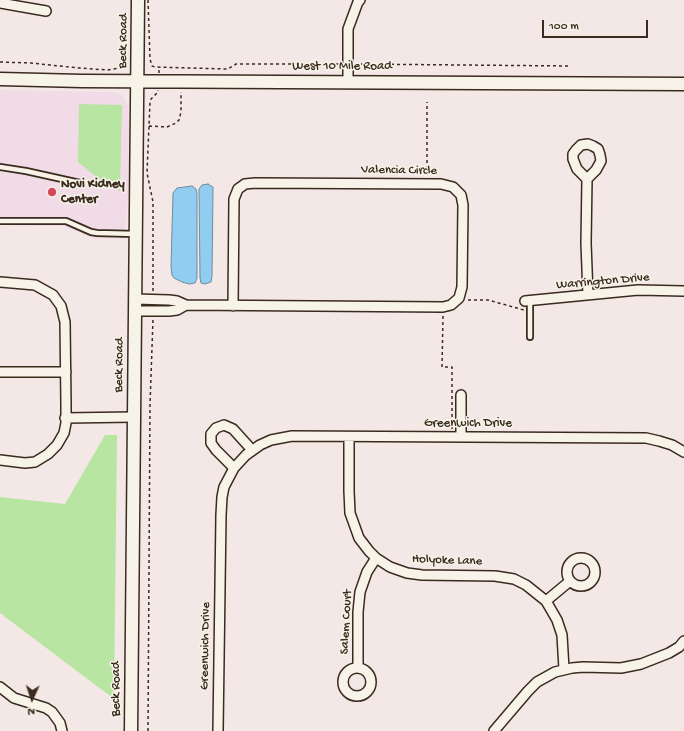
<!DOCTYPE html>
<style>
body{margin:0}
#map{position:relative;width:684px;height:731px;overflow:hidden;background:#f4e8e7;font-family:"Gochi Hand",sans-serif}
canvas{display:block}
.north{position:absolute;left:12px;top:679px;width:40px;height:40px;-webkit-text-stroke:3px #f7f3e8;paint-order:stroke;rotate:183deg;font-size:11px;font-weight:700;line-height:16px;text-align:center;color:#3b2a1e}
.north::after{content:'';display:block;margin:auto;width:14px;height:18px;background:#3b2a1e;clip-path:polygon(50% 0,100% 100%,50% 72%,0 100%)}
.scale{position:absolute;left:542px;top:20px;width:106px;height:18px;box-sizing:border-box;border:2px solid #3b2a1e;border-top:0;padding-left:5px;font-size:12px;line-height:14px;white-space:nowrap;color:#3b2a1e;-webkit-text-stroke:3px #f7f3e8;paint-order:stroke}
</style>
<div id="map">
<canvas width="684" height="731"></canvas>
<div class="north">N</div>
<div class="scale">100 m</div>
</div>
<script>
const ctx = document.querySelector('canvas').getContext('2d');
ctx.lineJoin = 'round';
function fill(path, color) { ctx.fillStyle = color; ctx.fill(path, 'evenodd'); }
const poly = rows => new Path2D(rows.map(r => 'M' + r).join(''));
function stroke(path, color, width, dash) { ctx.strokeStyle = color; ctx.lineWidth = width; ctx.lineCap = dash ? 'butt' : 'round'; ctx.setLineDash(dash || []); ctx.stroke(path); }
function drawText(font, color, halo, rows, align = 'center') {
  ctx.font = font + ' "Gochi Hand",sans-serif'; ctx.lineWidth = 3; ctx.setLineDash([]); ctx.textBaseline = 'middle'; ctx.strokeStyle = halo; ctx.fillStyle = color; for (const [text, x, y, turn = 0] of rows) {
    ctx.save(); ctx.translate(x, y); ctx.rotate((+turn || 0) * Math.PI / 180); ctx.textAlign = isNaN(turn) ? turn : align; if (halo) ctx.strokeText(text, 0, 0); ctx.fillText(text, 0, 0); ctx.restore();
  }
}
const built = poly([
 [0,90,112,92,122,95,128,105,130,180,124,239,95,239,63,226,0,225]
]);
const green = poly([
 [79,104,122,105,120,191,98,178,78,162],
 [105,435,117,435,114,699,0,613,0,497,65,504]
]);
const water = poly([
 [208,184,213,187,213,190,212,276,211,282,205,284,201,283,200,278,199,189,202,185,208,184],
 [192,186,196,189,197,193,197,278,195,283,189,284,182,282,174,278,172,275,171,267,173,193,177,188,192,186]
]);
const path = poly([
 [148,0,150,59,152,66,155,67,228,69,236,64,341,64],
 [0,62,31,63,79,68,107,70,119,68,124,61,128,61],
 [355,64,571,66],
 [159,73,159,68],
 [149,126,167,127,176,123,179,120,181,112,181,92],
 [427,175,427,102],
 [153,291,153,202,147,173,150,102,151,99,157,93,158,90],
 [468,300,488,300,524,310],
 [443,316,442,367,452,367,452,430],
 [148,731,150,405,153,319]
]);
const lane = poly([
 [0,167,26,171,80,183],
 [0,221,66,221,91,232,97,233,136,234],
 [530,301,530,337]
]);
const street = poly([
 [0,3,46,11],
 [348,81,348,29,358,2,360,0],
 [587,179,596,170,601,161,600,155,598,149,593,146,588,144,581,145,576,150,573,154,573,159,577,169,587,179,586,243,588,295],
 [0,282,35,285,53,295,61,306,65,322,66,405,66,423,64,433,57,445,48,454,35,462,25,463,0,460],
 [135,299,169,300,177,301,186,305,443,307,451,305,459,298,462,287,463,205,461,195,453,187,441,184,255,183,245,184,238,189,234,199,233,306],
 [525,301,638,290,684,291],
 [135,311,169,311,177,310,186,305],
 [0,372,66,372],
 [65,418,134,417],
 [349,437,349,491,350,513,359,538,369,551,376,558,390,567,407,573,422,575,495,576,514,579,526,585,546,601,557,620,562,635,564,669],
 [461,437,461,395],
 [234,468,216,450,211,443,211,434,216,428,224,425,233,429,252,450],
 '567 572a14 14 0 1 1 28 0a14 14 0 1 1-28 0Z',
 [546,601,570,581],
 '343 682a14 14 0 1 1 28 0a14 14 0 1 1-28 0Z',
 [358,668,358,612,360,592,367,572,376,558],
 [0,687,14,698,46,708,52,712,60,723,62,731],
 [218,731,221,515,222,497,224,487,234,468,246,455,260,445,271,440,292,436,646,438,659,441,672,445,684,452],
 [494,731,528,691,537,682,555,672,572,668,583,667,621,668,641,664,669,653,679,647,684,641]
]);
const secondary = poly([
 [0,79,82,81,684,84],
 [131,731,138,0]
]);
const markers = [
 [52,192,5,"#d1495b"]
];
const streetNames = [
 ["Beck Road",124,41,-89],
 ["West 10 Mile Road",342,67],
 ["Valencia Circle",399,171,1],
 ["Warrington Drive",603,282,-5],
 ["Beck Road",120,365,-89],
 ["Greenwich Drive",468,424],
 ["Holyoke Lane",447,561,2],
 ["Salem Court",347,622,-87],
 ["Greenwich Drive",206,646,-89],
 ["Beck Road",117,689,-90]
];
const poiNames = [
 ["Novi Kidney",61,185],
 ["Center",61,200]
];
fill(built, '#f0dbe6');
fill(green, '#b8e5a2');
fill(water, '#91ccf1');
stroke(water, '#6f8b9d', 1);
stroke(lane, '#3b2a1e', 8);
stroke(street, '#3b2a1e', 12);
stroke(secondary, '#3b2a1e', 15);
stroke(path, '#3b2a1e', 1.5, [3, 3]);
stroke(lane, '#f7f3e8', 4.5);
stroke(street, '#f7f3e8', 9);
stroke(secondary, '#f7f3e8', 12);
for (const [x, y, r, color] of markers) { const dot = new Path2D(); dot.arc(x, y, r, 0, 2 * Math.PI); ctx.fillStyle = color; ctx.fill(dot); stroke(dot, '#f7f3e8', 1.5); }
drawText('13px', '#3b2a1e', '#f7f3e8', streetNames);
drawText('bold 13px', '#3b2a1e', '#f7f3e8', poiNames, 'left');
</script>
